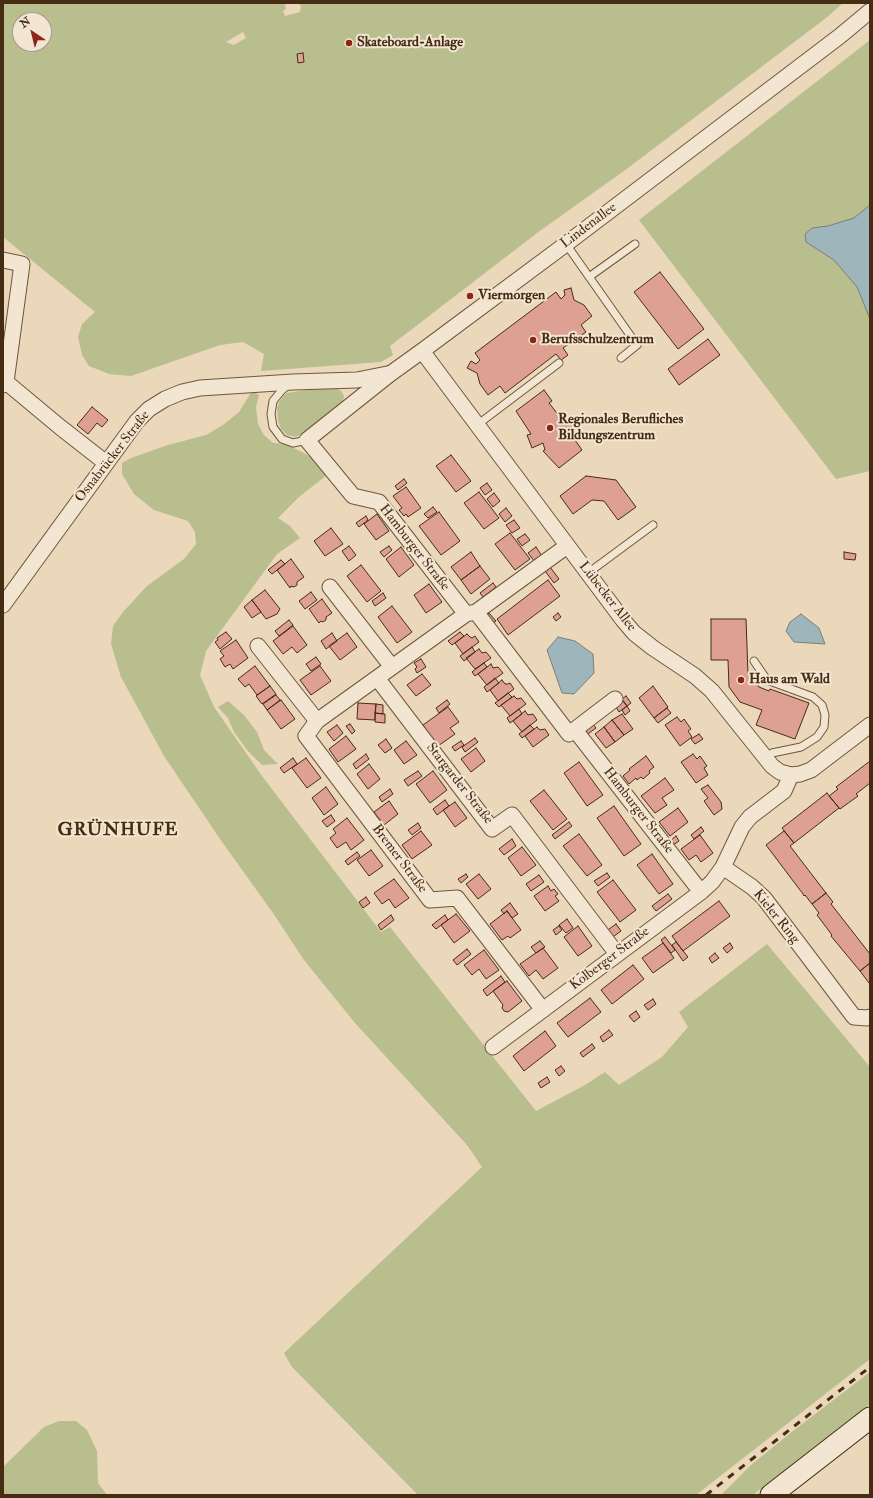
<!DOCTYPE html>
<meta charset="utf-8">
<style>
body{margin:0}
#map{position:relative;width:873px;height:1498px;overflow:hidden;background:#ebd7b9;font-family:"IM FELL Double Pica",serif}
canvas{display:block}
.frame{position:absolute;inset:0;border:4px solid #462c13;pointer-events:none}
.north{position:absolute;left:12px;top:12px;width:40px;height:40px;box-sizing:border-box;background:#f2e5d2;border:1px solid #ad9b86;border-radius:50%;rotate:325deg;font-size:11px;font-weight:700;line-height:16px;text-align:center;color:#462c13}
.north::after{content:'';display:block;margin:auto;width:14px;height:18px;background:#8f2418;clip-path:polygon(50% 0,100% 100%,50% 72%,0 100%)}
</style>
<div id="map">
<canvas width="873" height="1498"></canvas>
<div class="frame"></div>
<div class="north">N</div>
</div>
<script>
const ctx = document.querySelector('canvas').getContext('2d');
ctx.lineJoin = 'round';
function fill(path, color) { ctx.fillStyle = color; ctx.fill(path, 'evenodd'); }
const poly = rows => new Path2D(rows.map(r => 'M' + r).join(''));
function stroke(path, color, width, dash) { ctx.strokeStyle = color; ctx.lineWidth = width; ctx.lineCap = dash ? 'butt' : 'round'; ctx.setLineDash(dash || []); ctx.stroke(path); }
function drawText(font, color, halo, rows, align = 'center') {
  ctx.font = font + ' "IM FELL Double Pica",serif'; ctx.lineWidth = 4; ctx.setLineDash([]); ctx.textBaseline = 'middle'; ctx.strokeStyle = halo; ctx.fillStyle = color; for (const [text, x, y, turn = 0] of rows) {
    ctx.save(); ctx.translate(x, y); ctx.rotate((+turn || 0) * Math.PI / 180); ctx.textAlign = isNaN(turn) ? turn : align; if (halo) ctx.strokeText(text, 0, 0); ctx.fillText(text, 0, 0); ctx.restore();
  }
}
const green = poly([
 [3,3,285,3,286,9,283,11,285,16,300,12,301,5,295,3,843,3,826,18,628,168,537,233,390,346,393,355,381,362,261,371,264,354,243,342,220,345,131,376,109,374,89,366,82,355,78,337,82,324,95,312,3,237],
 [20,20,44,20,44,44,20,44],
 [243,32,246,38,234,45,226,42],
 [870,40,870,471,836,479,639,220],
 [333,386,341,391,344,396,343,402,306,433,295,437,287,435,281,429,278,421,277,408,279,402,284,395,287,393],
 [252,391,259,395,256,407,258,424,264,435,273,443,286,444,313,458,327,475,299,497,278,518,290,526,300,538,277,554,206,651,200,675,214,707,262,776,381,932,390,927,536,1111,585,1085,605,1072,619,1085,662,1057,688,1027,679,1012,767,944,870,1067,870,1359,696,1495,418,1495,292,1367,284,1353,482,1167,467,1145,355,1023,304,960,273,913,220,839,164,756,121,677,111,644,113,626,123,612,147,586,184,559,196,544,195,532,188,521,154,510,134,494,122,474,122,463,131,458,168,445,206,435,223,425,239,412],
 [228,701,244,715,257,732,264,750,278,764,262,765,248,751,234,732,228,718,218,707],
 [870,1372,870,1404,753,1495,721,1495,751,1465,793,1431],
 [59,1421,76,1421,87,1430,97,1451,98,1483,107,1495,3,1495,3,1467,44,1427]
]);
const water = poly([
 [870,205,870,319,857,287,834,260,806,242,805,234,812,228,828,226,854,218,870,205],
 [801,614,819,628,825,644,794,642,786,631,790,622,801,614],
 [558,637,575,641,593,654,594,673,574,694,562,693,547,650,558,637]
]);
const building = poly([
 [303,53,304,62,298,63,297,54,303,53],
 [660,272,704,329,678,349,634,292,660,272],
 [571,288,574,300,584,305,592,316,581,325,586,332,563,348,568,355,561,360,556,354,505,393,500,386,488,395,480,384,477,373,467,368,471,361,476,364,480,360,475,353,556,292,561,299,565,295,564,290,571,288],
 [708,339,720,355,679,385,668,369,708,339],
 [544,390,552,401,549,403,560,417,558,418,561,425,571,421,575,430,571,431,576,439,575,440,582,450,559,468,543,451,545,450,543,443,532,448,527,435,531,434,516,411,544,390],
 [92,407,108,420,102,427,97,423,88,434,77,425,92,407],
 [451,455,471,481,456,492,436,466,451,455],
 [586,476,616,480,636,507,618,520,604,501,592,500,573,514,560,496,586,476],
 [404,479,407,483,398,490,395,486,404,479],
 [487,483,492,490,485,495,480,488,487,483],
 [406,487,421,508,408,517,406,514,404,516,399,510,402,508,393,496,406,487],
 [479,492,499,518,484,529,464,503,479,492],
 [494,493,500,501,493,507,487,499,494,493],
 [433,507,437,512,428,518,424,514,433,507],
 [506,508,512,516,505,522,499,514,506,508],
 [439,512,460,541,441,555,419,526,439,512],
 [377,514,389,531,376,540,364,524,377,514],
 [366,516,368,520,359,527,356,523,366,516],
 [514,520,520,528,512,533,506,525,514,520],
 [331,528,343,544,325,556,314,541,331,528],
 [510,533,530,559,515,570,495,544,510,533],
 [525,534,530,540,522,546,517,539,525,534],
 [349,546,356,555,349,561,342,551,349,546],
 [389,546,392,550,384,557,380,552,389,546],
 [401,547,414,565,399,577,386,559,401,547],
 [536,547,542,556,535,562,528,553,536,547],
 [471,552,480,566,461,580,451,567,471,552],
 [844,552,856,554,855,560,844,559,844,552],
 [291,559,304,577,297,582,297,585,294,587,291,586,290,588,277,570,291,559],
 [281,560,285,564,272,574,268,570,281,560],
 [361,565,381,591,367,602,347,576,361,565],
 [480,566,490,579,471,594,461,580,480,566],
 [550,567,559,579,554,583,545,571,550,567],
 [548,580,560,596,508,635,497,619,548,580],
 [493,583,496,587,483,597,480,593,493,583],
 [429,584,442,602,426,613,414,595,429,584],
 [265,590,280,609,277,614,266,619,252,600,265,590],
 [311,592,317,600,305,609,299,601,311,592],
 [383,593,386,598,375,606,372,601,383,593],
 [322,599,332,613,326,617,326,620,323,622,321,621,319,623,309,609,322,599],
 [252,600,261,612,252,618,244,607,252,600],
 [392,606,412,632,397,643,378,617,392,606],
 [489,613,496,621,491,624,485,616,489,613],
 [558,613,561,617,556,621,553,617,558,613],
 [711,619,746,619,748,674,749,673,759,687,769,691,770,689,809,703,795,739,756,725,762,710,740,702,729,687,728,660,711,660,711,619],
 [289,620,293,625,279,636,275,631,289,620],
 [293,626,307,645,297,653,292,647,283,654,273,641,293,626],
 [226,632,232,639,220,649,215,642,218,640,217,638,226,632],
 [460,632,464,636,452,645,448,641,460,632],
 [332,633,337,641,326,649,321,641,332,633],
 [347,633,357,647,340,660,329,646,347,633],
 [467,634,470,637,472,638,475,636,479,642,463,654,455,643,467,634],
 [236,640,248,658,233,669,230,664,225,667,220,659,224,656,220,651,236,640],
 [472,647,475,652,464,661,460,656,472,647],
 [479,649,482,653,486,652,491,658,475,669,466,658,479,649],
 [316,657,321,664,311,671,306,664,316,657],
 [421,659,426,667,417,673,415,669,417,667,414,663,421,659],
 [484,663,487,667,475,676,472,672,484,663],
 [491,664,493,668,498,667,503,673,487,685,478,674,491,664],
 [255,666,270,686,257,695,249,684,245,687,238,679,255,666],
 [320,666,331,681,311,695,300,680,320,666],
 [422,674,431,685,416,696,407,685,422,674],
 [495,678,499,683,487,692,484,687,495,678],
 [502,680,505,684,508,684,510,683,514,689,498,701,490,690,502,680],
 [270,686,276,694,262,704,256,696,270,686],
 [653,686,668,707,654,718,639,698,653,686],
 [508,693,512,697,499,707,495,703,508,693],
 [276,695,280,700,267,710,263,704,276,695],
 [514,696,517,699,521,698,526,704,510,716,501,705,514,696],
 [626,696,631,703,627,706,622,699,626,696],
 [621,699,627,706,619,712,614,704,621,699],
 [281,700,295,719,281,729,267,710,281,700],
 [447,700,450,704,439,713,436,708,447,700],
 [358,703,376,704,375,720,357,719,358,703],
 [376,704,383,705,383,714,375,713,376,704],
 [627,706,630,711,625,715,622,710,627,706],
 [448,707,459,722,450,728,455,734,438,746,423,725,448,707],
 [667,708,671,713,658,723,654,718,667,708],
 [519,709,522,714,510,723,507,718,519,709],
 [525,711,528,715,533,714,537,720,522,732,513,721,525,711],
 [375,713,385,714,385,723,375,722,375,713],
 [622,714,633,729,624,735,612,720,622,714],
 [677,717,681,722,684,719,691,729,688,731,692,737,680,746,665,725,677,717],
 [612,720,624,735,615,742,604,727,612,720],
 [591,722,596,728,585,736,580,730,591,722],
 [350,724,355,731,352,734,346,726,350,724],
 [337,725,343,733,334,741,327,732,337,725],
 [530,725,534,729,522,738,519,734,530,725],
 [537,727,540,730,545,729,549,735,533,747,525,736,537,727],
 [604,727,615,742,606,748,595,734,604,727],
 [699,734,703,739,695,744,691,739,699,734],
 [346,736,356,749,338,762,329,749,346,736],
 [475,738,478,742,465,752,462,747,475,738],
 [386,739,392,748,385,753,378,745,386,739],
 [406,741,417,755,404,764,394,750,406,741],
 [461,741,464,745,455,751,452,747,461,741],
 [476,748,485,761,471,772,461,759,476,748],
 [366,754,369,759,356,769,353,764,366,754],
 [693,754,697,759,700,756,707,766,704,768,708,775,696,783,681,762,693,754],
 [646,756,654,767,649,771,650,773,643,779,641,777,637,780,636,778,629,784,623,776,630,770,629,769,646,756],
 [293,758,297,764,284,773,280,768,293,758],
 [306,758,321,778,307,788,292,768,306,758],
 [870,761,870,783,856,794,858,796,840,809,829,796,838,789,836,787,870,761],
 [579,762,603,795,587,806,564,773,579,762],
 [369,764,380,779,368,789,357,774,369,764],
 [418,771,422,776,408,786,404,780,418,771],
 [433,771,447,790,430,803,416,784,433,771],
 [665,778,674,790,662,798,667,805,655,813,641,796,665,778],
 [708,785,721,802,722,809,714,815,704,801,708,798,701,789,708,785],
 [326,787,338,804,324,815,312,798,326,787],
 [390,789,393,794,382,802,379,797,390,789],
 [544,790,567,819,553,830,530,801,544,790],
 [827,793,839,808,794,843,782,828,827,793],
 [445,800,449,806,437,815,433,809,445,800],
 [389,801,398,814,384,825,374,812,389,801],
 [455,802,467,818,455,827,443,810,455,802],
 [614,806,641,844,624,856,597,818,614,806],
 [678,808,688,822,670,836,659,822,678,808],
 [331,815,335,821,327,827,322,821,331,815],
 [347,818,364,840,351,850,346,842,337,848,330,838,336,833,333,829,347,818],
 [569,822,572,826,555,839,552,835,569,822],
 [418,823,421,828,412,835,408,830,418,823],
 [701,827,704,831,694,839,691,835,701,827],
 [421,831,432,845,412,859,402,845,421,831],
 [784,831,794,843,790,846,826,893,812,904,805,895,804,896,803,894,766,845,784,831],
 [579,834,602,865,587,876,563,846,579,834],
 [700,835,713,853,701,862,696,855,689,860,681,849,700,835],
 [676,836,679,841,673,845,670,841,676,836],
 [512,839,516,846,504,855,499,849,512,839],
 [522,847,536,865,521,876,508,858,522,847],
 [371,850,383,866,369,876,357,860,371,850],
 [357,852,360,856,348,865,345,861,357,852],
 [652,854,673,884,659,894,637,865,652,854],
 [607,873,610,877,598,886,594,881,607,873],
 [466,874,468,877,461,883,458,879,466,874],
 [479,874,491,889,478,899,466,884,479,874],
 [539,875,544,882,531,891,526,884,539,875],
 [394,879,409,898,395,908,389,899,382,904,374,893,394,879],
 [613,880,636,910,620,922,597,892,613,880],
 [548,886,551,891,554,889,558,894,555,896,559,901,545,911,534,896,548,886],
 [826,893,833,902,831,904,870,954,870,963,860,971,831,936,832,935,817,915,819,913,812,904,826,893],
 [668,894,672,899,656,911,652,906,668,894],
 [366,897,370,903,363,908,359,902,366,897],
 [719,901,730,916,683,951,672,936,719,901],
 [510,903,518,914,512,918,507,911,504,914,501,910,510,903],
 [507,911,521,930,510,938,508,936,502,940,490,924,507,911],
 [456,914,470,931,454,943,441,925,456,914],
 [391,915,394,920,381,930,378,925,391,915],
 [445,915,448,920,436,929,432,925,445,915],
 [567,919,573,928,566,933,559,925,567,919],
 [616,924,621,931,610,939,605,932,616,924],
 [559,926,562,930,556,935,553,930,559,926],
 [578,926,592,946,578,956,564,937,578,926],
 [665,937,675,950,671,953,661,940,665,937],
 [540,941,545,947,536,953,531,947,540,941],
 [676,942,688,957,683,961,672,945,676,942],
 [663,943,674,958,653,973,642,958,663,943],
 [730,943,733,948,727,953,723,948,730,943],
 [543,948,558,968,543,979,536,970,529,976,520,964,543,948],
 [467,949,471,954,457,965,453,960,467,949],
 [484,950,499,970,486,979,479,969,472,975,464,965,484,950],
 [715,953,719,958,712,963,709,958,715,953],
 [870,963,870,982,869,983,860,971,870,963],
 [633,965,644,979,612,1004,601,990,633,965],
 [501,976,505,982,487,996,483,990,501,976],
 [507,981,522,1001,508,1012,504,1011,502,1008,503,1005,493,991,507,981],
 [590,998,601,1012,568,1037,557,1023,590,998],
 [653,999,656,1004,648,1010,644,1005,653,999],
 [636,1011,640,1017,634,1022,629,1016,636,1011],
 [609,1030,613,1035,603,1042,600,1037,609,1030],
 [545,1031,556,1046,524,1071,513,1056,545,1031],
 [592,1044,595,1048,583,1057,580,1053,592,1044],
 [561,1066,565,1071,559,1076,555,1070,561,1066],
 [547,1077,550,1082,541,1088,538,1083,547,1077]
]);
const lane = poly([
 [566,244,637,345,621,358],
 [589,277,635,244],
 [288,385,282,390,273,401,271,414,273,427,282,439,293,443,307,440],
 [477,425,559,363],
 [588,573,653,525],
 [754,661,767,680,813,697,822,705,825,715,824,727,817,737,801,747,772,753,765,758]
]);
const street = poly([
 [3,260,22,264,6,382,3,385],
 [422,351,623,620,634,633,653,648,695,676,712,691,772,766,780,772,791,775,800,774,811,770,870,725],
 [6,382,60,427,106,463],
 [330,587,392,667],
 [3,605,137,421,149,409,165,399,182,392,200,388,293,382,357,380,387,374],
 [476,612,569,734,615,699],
 [466,614,379,502,353,496,307,440,390,374,422,351,566,244,840,36,870,11],
 [258,646,317,721],
 [377,678,492,829,512,815,617,954],
 [575,730,701,892],
 [791,775,784,791,750,817,742,827,723,867,752,887,764,898,854,1017,867,1018,870,1017],
 [543,1010,457,898,430,900,306,736,317,721,466,614,476,612,567,546],
 [493,1047,701,892,712,882,723,867]
]);
const secondary = poly([
 [771,1495,870,1418]
]);
const rail = poly([
 [706,1495,870,1367]
]);
const markers = [
 [349,43,4,"#8f2418"],
 [470,296,4,"#8f2418"],
 [533,340,4,"#8f2418"],
 [550,428,4,"#8f2418"],
 [741,680,4,"#8f2418"]
];
const poiNames = [
 ["Skateboard-Anlage",357,43],
 ["Viermorgen",478,296],
 ["Berufsschulzentrum",541,340],
 ["Regionales Berufliches",558,420],
 ["Bildungszentrum",558,436],
 ["Haus am Wald",749,680]
];
const streetNames = [
 ["Lindenallee",589,226,-37],
 ["Osnabrücker Straße",113,457,-52],
 ["Hamburger Straße",414,548,52],
 ["Lübecker Allee",607,597,52],
 ["Stargarder Straße",459,784,52],
 ["Hamburger Straße",638,811,52],
 ["Bremer Straße",399,859,53],
 ["Kieler Ring",776,917,51],
 ["Kolberger Straße",610,959,-37]
];
const districtNames = [
 ["GRÜNHUFE",118,831]
];
fill(green, '#b9be8e');
fill(water, '#9eb6bb');
stroke(water, '#7b7f78', 1);
fill(building, '#dea093');
stroke(building, '#462c13', 1);
stroke(lane, '#6f573c', 9);
stroke(street, '#6f573c', 17);
stroke(secondary, '#462c13', 23);
stroke(lane, '#f2e5d2', 7);
stroke(street, '#f2e5d2', 15);
stroke(secondary, '#f2e5d2', 21);
stroke(rail, '#462c13', 3, [7, 7]);
for (const [x, y, r, color] of markers) { const dot = new Path2D(); dot.arc(x, y, r, 0, 2 * Math.PI); ctx.fillStyle = color; ctx.fill(dot); stroke(dot, '#f2e5d2', 1.5); }
drawText('bold 14px', '#462c13', '#f2e5d2', poiNames, 'left');
drawText('14px', '#462c13', '#f2e5d2', streetNames);
ctx.letterSpacing = '1px';
drawText('bold 18px', '#462c13', '#f2e5d2', districtNames);
ctx.letterSpacing = '0px';
</script>
